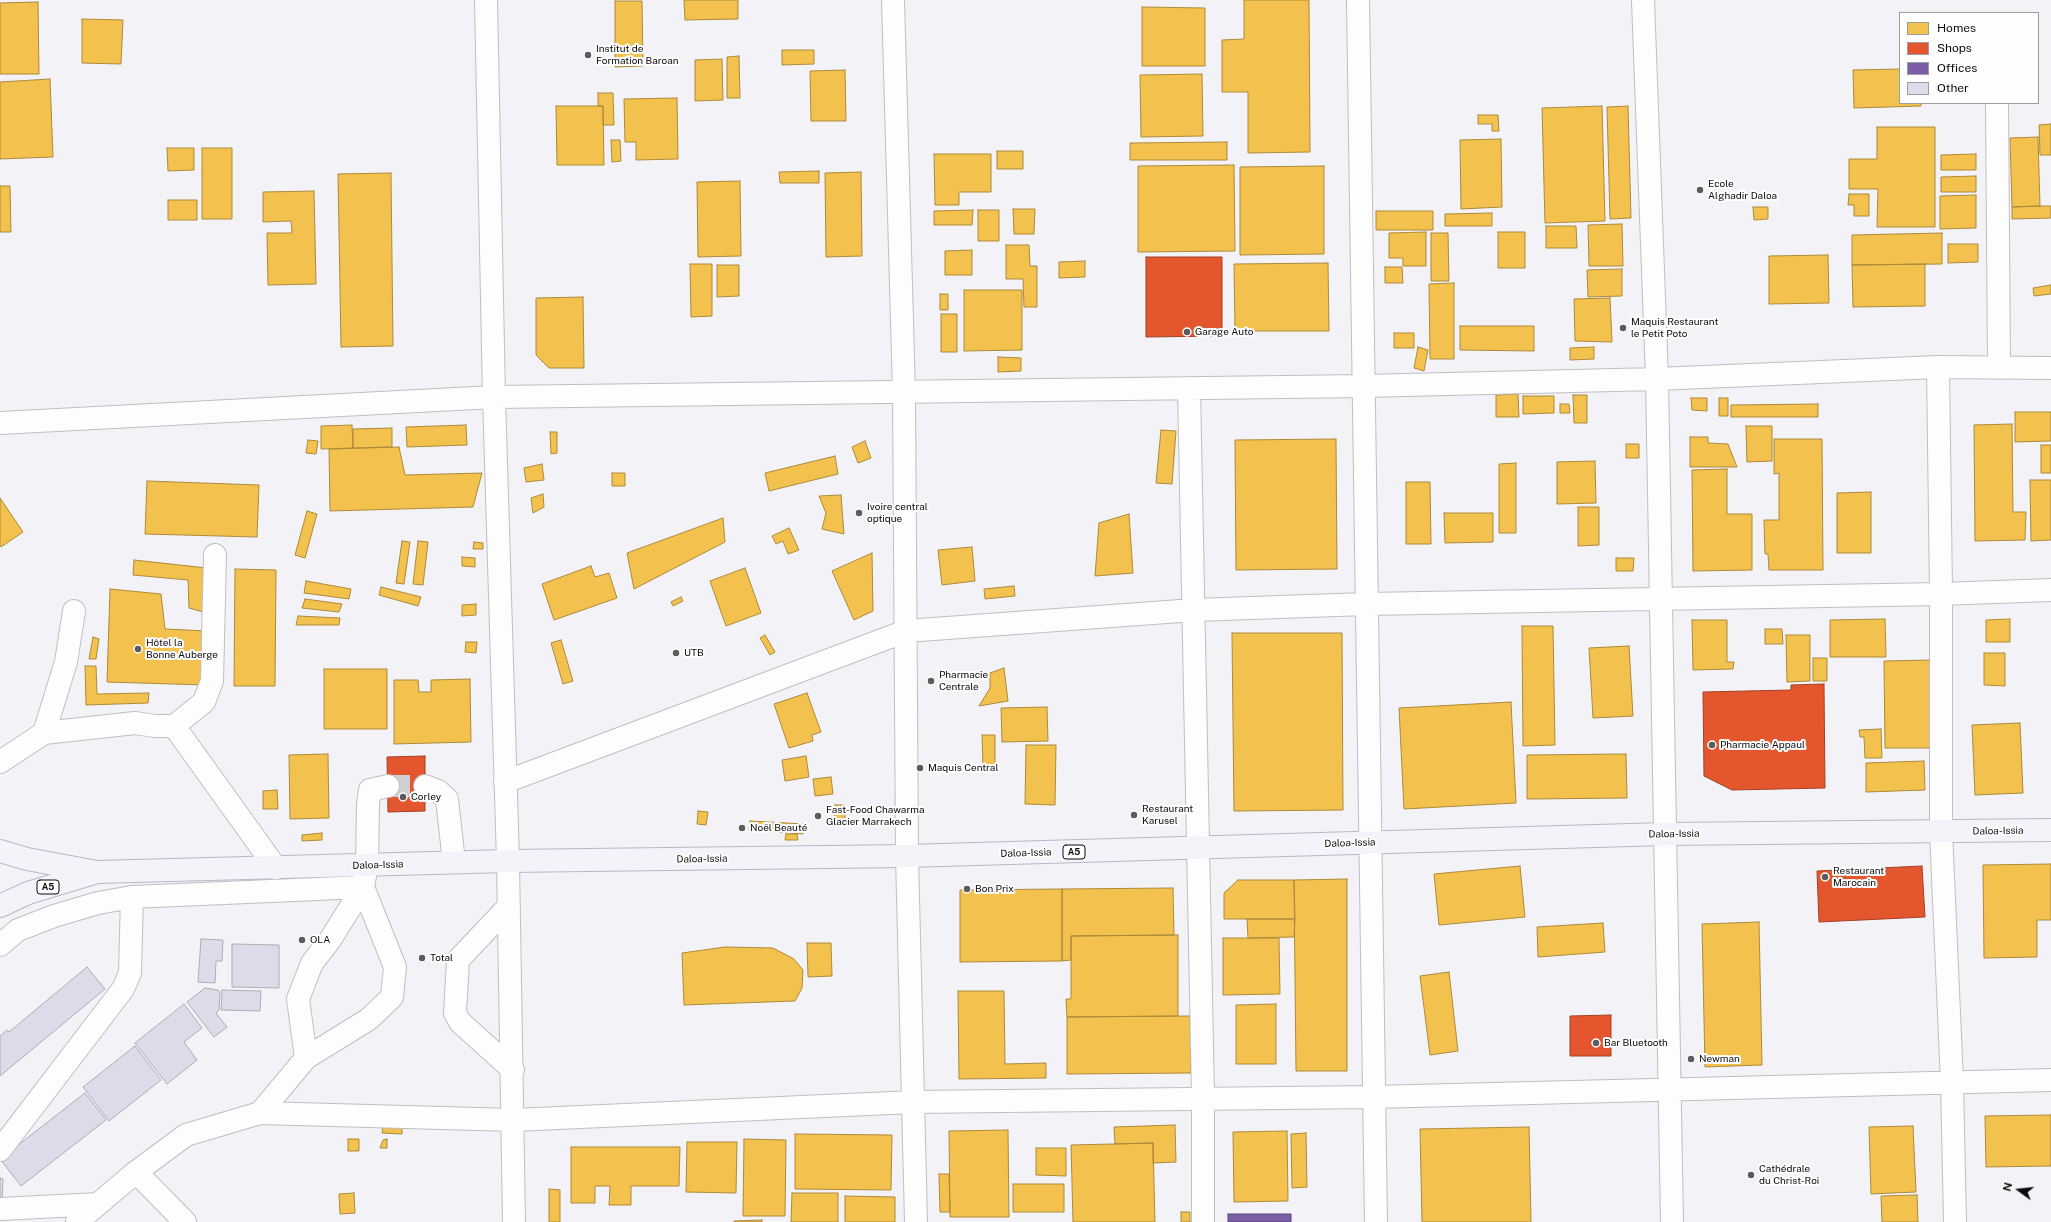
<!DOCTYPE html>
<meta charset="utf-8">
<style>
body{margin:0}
#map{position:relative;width:2051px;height:1222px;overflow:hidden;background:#f2f2f7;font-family:"Public Sans",sans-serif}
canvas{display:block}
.legend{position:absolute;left:1899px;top:12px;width:140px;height:92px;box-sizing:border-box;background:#fefefe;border:1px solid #9d9d9e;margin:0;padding:5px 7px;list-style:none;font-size:12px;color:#0b0b0e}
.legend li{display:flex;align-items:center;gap:8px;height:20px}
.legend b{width:20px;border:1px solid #9d9d9e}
.north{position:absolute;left:1999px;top:1170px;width:40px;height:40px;-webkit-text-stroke:3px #fefefe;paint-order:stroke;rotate:285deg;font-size:11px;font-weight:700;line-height:16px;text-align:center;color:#0b0b0e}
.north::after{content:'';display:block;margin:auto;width:14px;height:18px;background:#0b0b0e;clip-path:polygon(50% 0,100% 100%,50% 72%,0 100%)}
</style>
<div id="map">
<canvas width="2051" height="1222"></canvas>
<ul class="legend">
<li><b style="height:11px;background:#f2c14e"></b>Homes</li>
<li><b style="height:11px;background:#e4572e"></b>Shops</li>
<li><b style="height:11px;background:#7b5ea7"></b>Offices</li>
<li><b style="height:11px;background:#dbdbe9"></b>Other</li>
</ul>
<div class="north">N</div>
</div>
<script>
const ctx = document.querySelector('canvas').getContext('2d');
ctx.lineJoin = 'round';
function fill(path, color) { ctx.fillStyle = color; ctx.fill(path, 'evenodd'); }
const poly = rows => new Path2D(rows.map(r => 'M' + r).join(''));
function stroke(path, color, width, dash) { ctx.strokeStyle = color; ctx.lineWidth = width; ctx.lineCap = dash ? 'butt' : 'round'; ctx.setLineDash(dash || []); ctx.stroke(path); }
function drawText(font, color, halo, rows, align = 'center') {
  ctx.font = font + ' "Public Sans",sans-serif'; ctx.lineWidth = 4; ctx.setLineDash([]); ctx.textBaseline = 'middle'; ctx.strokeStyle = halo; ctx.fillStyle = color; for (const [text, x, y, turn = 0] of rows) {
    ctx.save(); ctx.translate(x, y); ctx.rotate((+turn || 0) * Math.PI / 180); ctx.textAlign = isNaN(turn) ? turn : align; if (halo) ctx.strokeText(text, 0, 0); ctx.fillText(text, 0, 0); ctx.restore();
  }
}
const homes = poly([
 [684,0,738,0,738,19,685,20,684,0],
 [1244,0,1309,0,1310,152,1248,153,1248,92,1222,92,1222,40,1244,39,1244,0],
 [615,1,642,1,643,66,615,67,615,1],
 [38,2,39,74,0,74,0,3,38,2],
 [1142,7,1205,8,1205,66,1142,66,1142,7],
 [82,19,123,20,121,64,82,63,82,19],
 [782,50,814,50,814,64,782,65,782,50],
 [739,56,740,98,727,98,727,57,739,56],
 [722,59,723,100,695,101,695,60,722,59],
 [1900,69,1900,103,1921,103,1921,106,1854,108,1853,70,1900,69],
 [845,70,846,121,811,121,810,71,845,70],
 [1202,74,1203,136,1141,137,1140,75,1202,74],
 [50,79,53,157,0,159,0,82,50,79],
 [598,93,613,93,614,125,603,125,603,106,598,106,598,93],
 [677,98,678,159,636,160,636,142,625,142,624,99,677,98],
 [556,106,603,106,604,165,557,165,556,106],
 [1602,106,1605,221,1545,223,1542,108,1602,106],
 [1628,106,1631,218,1610,219,1607,107,1628,106],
 [1478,115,1498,115,1499,131,1492,131,1492,124,1478,124,1478,115],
 [2051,124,2051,155,2040,155,2039,125,2051,124],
 [1877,127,1935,127,1935,227,1877,227,1878,189,1849,189,1849,159,1877,159,1877,127],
 [2038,137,2040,206,2012,207,2010,138,2038,137],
 [1501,139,1502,207,1461,209,1460,140,1501,139],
 [611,140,620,140,621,161,612,162,611,140],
 [1227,142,1227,160,1130,160,1130,143,1227,142],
 [167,148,194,148,194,170,168,171,167,148],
 [202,148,232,148,232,219,202,219,202,148],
 [997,151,1023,151,1023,169,997,169,997,151],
 [934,154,991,154,991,192,959,192,959,205,935,205,934,154],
 [1976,154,1976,170,1941,170,1941,155,1976,154],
 [1234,165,1235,251,1138,252,1138,166,1234,165],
 [1324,166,1324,254,1240,255,1240,167,1324,166],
 [819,171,819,183,780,183,779,172,819,171],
 [861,172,862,256,826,257,825,173,861,172],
 [391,173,393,346,341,347,338,174,391,173],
 [1976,176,1976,192,1941,192,1941,177,1976,176],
 [740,181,741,256,698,257,697,182,740,181],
 [0,186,10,186,11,232,0,232,0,186],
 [314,191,316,284,268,285,267,233,292,233,291,221,263,222,263,192,314,191],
 [1849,194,1869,194,1869,216,1854,216,1854,205,1848,205,1849,194],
 [1976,195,1976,228,1940,229,1940,196,1976,195],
 [168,200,197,200,197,220,168,220,168,200],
 [2040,206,2051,206,2051,218,2012,219,2012,207,2040,206],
 [1753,207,1768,207,1768,219,1754,220,1753,207],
 [1013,209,1035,209,1034,234,1014,234,1013,209],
 [973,210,972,225,934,225,934,211,973,210],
 [978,210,999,210,999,241,978,241,978,210],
 [1376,211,1433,211,1433,230,1376,230,1376,211],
 [1492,213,1492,226,1445,226,1445,214,1492,213],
 [1622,224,1623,266,1589,266,1588,225,1622,224],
 [1546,226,1576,226,1577,248,1546,248,1546,226],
 [1426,232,1426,266,1403,266,1403,258,1389,258,1389,233,1426,232],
 [1498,232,1525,232,1525,268,1498,268,1498,232],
 [1431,233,1448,233,1449,281,1431,281,1431,233],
 [1942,233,1942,264,1852,265,1852,235,1942,233],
 [1948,244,1978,244,1978,262,1948,263,1948,244],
 [1006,245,1029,245,1030,266,1037,266,1037,307,1024,307,1023,279,1006,279,1006,245],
 [972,250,972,275,945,275,945,251,972,250],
 [1828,255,1829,303,1769,304,1769,256,1828,255],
 [1085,261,1085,277,1059,278,1059,262,1085,261],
 [1328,263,1329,331,1235,331,1234,264,1328,263],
 [690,264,712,264,712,316,691,317,690,264],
 [1925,264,1925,306,1853,307,1852,265,1925,264],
 [717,265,739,265,739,296,717,297,717,265],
 [1385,267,1402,267,1403,283,1385,283,1385,267],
 [1622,269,1622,296,1588,297,1587,270,1622,269],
 [1454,283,1454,359,1430,359,1429,284,1454,283],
 [2051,285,2051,294,2034,296,2033,288,2051,285],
 [964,290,1022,290,1022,350,964,351,964,290],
 [940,294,948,294,948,310,940,310,940,294],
 [583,297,584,368,549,368,536,355,536,298,583,297],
 [1610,298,1612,342,1575,341,1574,299,1610,298],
 [941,314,957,314,957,352,941,352,941,314],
 [1460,326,1534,326,1534,351,1460,350,1460,326],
 [1394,333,1414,333,1414,348,1394,348,1394,333],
 [1418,347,1428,350,1424,371,1414,368,1418,347],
 [1594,347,1594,359,1570,360,1570,348,1594,347],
 [998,357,1021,358,1021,371,998,372,998,357],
 [1518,394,1519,417,1496,417,1496,395,1518,394],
 [1573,395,1587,395,1587,423,1574,423,1573,395],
 [1523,396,1554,396,1554,413,1523,414,1523,396],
 [1691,398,1707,398,1707,411,1692,410,1691,398],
 [1719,398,1728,398,1728,416,1719,416,1719,398],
 [1560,404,1569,404,1570,413,1560,413,1560,404],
 [1818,404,1818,417,1731,417,1731,405,1818,404],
 [2015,412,2051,412,2051,441,2015,442,2015,412],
 [2012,424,2013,512,2026,512,2025,540,1975,541,1974,425,2012,424],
 [352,425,353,448,321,449,321,426,352,425],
 [466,425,467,445,407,447,406,427,466,425],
 [1746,426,1772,426,1772,461,1747,462,1746,426],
 [392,428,392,447,353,448,353,429,392,428],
 [1161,430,1176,431,1172,484,1156,483,1161,430],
 [550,432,557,432,557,453,551,454,550,432],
 [1690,437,1708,437,1708,443,1728,444,1737,467,1690,467,1690,437],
 [1336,439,1337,569,1236,570,1235,440,1336,439],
 [1774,439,1822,439,1823,570,1769,570,1768,554,1765,554,1764,520,1779,520,1779,473,1774,474,1774,439],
 [308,440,318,441,316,454,306,453,308,440],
 [865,441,871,458,858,463,852,447,865,441],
 [1626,444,1639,444,1639,458,1626,458,1626,444],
 [2041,445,2051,445,2051,473,2041,473,2041,445],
 [399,447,405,475,482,473,473,507,330,511,329,449,399,447],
 [835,456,838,474,769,491,765,473,835,456],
 [1595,461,1596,503,1557,504,1557,462,1595,461],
 [1516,463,1516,533,1499,533,1499,464,1516,463],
 [542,464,544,480,526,482,524,468,542,464],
 [1727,469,1727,514,1752,514,1752,570,1693,571,1692,470,1727,469],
 [612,473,625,473,625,486,612,486,612,473],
 [2030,480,2051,480,2051,540,2031,541,2030,480],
 [147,481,259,485,257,537,145,534,147,481],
 [1406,482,1430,482,1431,544,1406,544,1406,482],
 [1871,492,1871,553,1837,553,1837,493,1871,492],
 [543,494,544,507,533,513,531,498,543,494],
 [841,495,844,534,822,529,826,513,819,496,841,495],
 [0,498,23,532,1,547,0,545,0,498],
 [1578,507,1599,507,1599,545,1578,546,1578,507],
 [307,511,317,514,305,558,295,555,307,511],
 [1444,513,1493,513,1493,542,1445,543,1444,513],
 [1129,514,1133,573,1095,576,1099,523,1129,514],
 [723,518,725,542,634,589,627,553,723,518],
 [789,528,799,550,788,554,783,541,776,544,772,536,789,528],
 [402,541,410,542,404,584,396,583,402,541],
 [418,541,428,542,423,585,413,584,418,541],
 [474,542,483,543,483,549,473,549,474,542],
 [972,547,975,581,942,585,938,550,972,547],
 [872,553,873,611,854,620,832,571,872,553],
 [462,557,475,558,475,567,462,566,462,557],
 [1616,558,1634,558,1633,571,1616,571,1616,558],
 [134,560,207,568,203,612,189,608,188,580,133,575,134,560],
 [591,566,595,577,609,573,617,598,554,620,542,584,591,566],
 [745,568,761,613,726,626,710,581,745,568],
 [235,569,276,570,275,686,234,686,235,569],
 [306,581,351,589,349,599,304,593,306,581],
 [1014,586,1015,596,985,599,984,589,1014,586],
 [381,587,421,597,418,606,379,595,381,587],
 [110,589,161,594,165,629,207,631,205,685,107,682,110,589],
 [681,597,683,601,673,606,671,602,681,597],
 [305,599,342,604,339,612,302,608,305,599],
 [476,604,476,615,462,616,462,605,476,604],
 [298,616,340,618,339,625,296,625,298,616],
 [1885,619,1886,657,1830,657,1830,620,1885,619],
 [2010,619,2010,642,1986,642,1986,620,2010,619],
 [1692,620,1727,620,1727,662,1734,662,1733,669,1693,670,1692,620],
 [1522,626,1553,626,1555,745,1523,746,1522,626],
 [1765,629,1782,629,1783,644,1765,644,1765,629],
 [1232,633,1342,633,1343,810,1234,811,1232,633],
 [765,635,775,652,770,655,760,638,765,635],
 [1786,635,1810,635,1810,681,1787,682,1786,635],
 [93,637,99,639,96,659,89,659,93,637],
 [561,640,573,681,563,684,551,643,561,640],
 [466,642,477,642,476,653,465,652,466,642],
 [1629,646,1633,716,1593,718,1589,648,1629,646],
 [1984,653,2005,653,2005,686,1984,685,1984,653],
 [1813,658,1827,658,1827,681,1813,681,1813,658],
 [1931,660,1931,748,1885,748,1884,661,1931,660],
 [85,666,96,666,97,694,149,693,148,703,86,705,85,666],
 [1004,668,1008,701,979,706,990,688,990,673,1004,668],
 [324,669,387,669,387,729,324,729,324,669],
 [470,679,471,742,394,744,394,680,418,680,419,692,431,692,431,680,470,679],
 [807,693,821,732,812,735,813,741,789,748,774,704,807,693],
 [1511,702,1516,803,1404,809,1399,708,1511,702],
 [1047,707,1048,741,1002,742,1001,708,1047,707],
 [2020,723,2023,793,1975,795,1972,725,2020,723],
 [1881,729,1882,758,1865,758,1864,737,1860,737,1859,730,1881,729],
 [982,735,995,735,995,767,983,767,982,735],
 [1026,745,1056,745,1055,805,1025,804,1026,745],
 [328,754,329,818,290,819,289,755,328,754],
 [1626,754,1627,798,1527,799,1527,755,1626,754],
 [806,756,809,777,785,781,782,760,806,756],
 [1924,761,1925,790,1866,792,1866,763,1924,761],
 [831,777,833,794,815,796,813,779,831,777],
 [277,790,278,809,263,809,263,791,277,790],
 [835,805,845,805,845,821,834,821,835,805],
 [698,811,708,812,706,825,697,824,698,811],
 [750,821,804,824,803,834,749,830,750,821],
 [322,833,322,840,302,841,302,835,322,833],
 [786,834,797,834,798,840,785,840,786,834],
 [2051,864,2051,920,2037,920,2037,957,1984,958,1983,865,2051,864],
 [1520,866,1525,917,1439,925,1434,874,1520,866],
 [1347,879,1347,1071,1296,1071,1294,880,1347,879],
 [1238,880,1294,880,1295,919,1224,919,1224,893,1238,880],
 [1173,888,1174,935,1071,936,1071,960,1062,961,1062,889,1173,888],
 [1062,889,1062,961,960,962,960,890,1062,889],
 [1247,919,1295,919,1294,937,1248,938,1247,919],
 [1759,922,1762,1065,1705,1067,1702,924,1759,922],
 [1603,923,1605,952,1538,957,1537,927,1603,923],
 [1178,935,1178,1016,1067,1017,1066,999,1071,999,1071,936,1178,935],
 [1223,938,1279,938,1280,994,1223,995,1223,938],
 [807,943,831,943,832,976,808,977,807,943],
 [725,947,773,948,794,959,803,970,802,988,795,1001,684,1005,682,953,725,947],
 [1449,972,1458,1051,1430,1055,1420,976,1449,972],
 [958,991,1004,991,1005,1064,1046,1063,1046,1078,959,1079,958,991],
 [1276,1004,1276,1064,1236,1064,1236,1005,1276,1004],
 [1190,1016,1191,1073,1067,1074,1067,1017,1190,1016],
 [2051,1115,2051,1166,1986,1167,1985,1116,2051,1115],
 [1175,1125,1176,1162,1153,1163,1153,1143,1115,1144,1114,1127,1175,1125],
 [383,1126,402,1127,402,1134,382,1133,383,1126],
 [1913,1126,1916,1192,1871,1194,1869,1127,1913,1126],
 [1529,1127,1531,1222,1422,1222,1420,1129,1529,1127],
 [1008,1130,1009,1217,950,1217,949,1131,1008,1130],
 [1287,1131,1288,1201,1234,1202,1233,1132,1287,1131],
 [1306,1133,1307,1187,1292,1188,1291,1134,1306,1133],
 [795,1134,892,1135,891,1190,795,1189,795,1134],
 [348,1139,359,1139,359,1151,348,1151,348,1139],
 [387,1139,387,1148,380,1148,383,1140,387,1139],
 [744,1139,786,1140,785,1216,743,1216,744,1139],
 [687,1142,737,1142,736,1193,686,1192,687,1142],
 [1153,1143,1155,1222,1073,1222,1071,1145,1153,1143],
 [571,1147,680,1147,679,1186,631,1186,631,1205,609,1205,610,1186,595,1186,595,1203,571,1203,571,1147],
 [1036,1148,1066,1148,1066,1176,1036,1175,1036,1148],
 [939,1174,949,1174,950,1212,940,1212,939,1174],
 [1013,1184,1064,1184,1064,1212,1013,1212,1013,1184],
 [549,1189,560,1190,560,1222,549,1222,549,1189],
 [354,1193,355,1213,340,1214,339,1194,354,1193],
 [792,1193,838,1193,838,1222,791,1222,792,1193],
 [1917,1195,1918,1222,1882,1222,1881,1196,1917,1195],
 [845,1196,895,1197,895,1222,845,1222,845,1196],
 [1181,1212,1190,1212,1190,1222,1181,1222,1181,1212],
 [762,1220,762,1222,734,1222,734,1221,762,1220]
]);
const shops = poly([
 [1146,257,1222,257,1222,336,1146,337,1146,257],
 [1824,684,1825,788,1732,790,1704,776,1703,692,1791,690,1791,685,1824,684],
 [425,756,425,811,388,812,387,757,425,756],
 [1922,866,1925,917,1819,922,1817,871,1922,866],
 [1611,1015,1611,1056,1570,1056,1570,1016,1611,1015]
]);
const offices = poly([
 [1228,1214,1291,1214,1291,1222,1228,1222,1228,1214]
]);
const building = poly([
 [201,939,223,940,222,961,216,961,215,983,198,982,201,939],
 [232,944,279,945,279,988,232,987,232,944],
 [87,967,105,989,0,1076,0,1036,7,1030,9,1032,87,967],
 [205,988,218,990,220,992,219,1010,216,1013,227,1027,214,1037,187,1002,205,988],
 [222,990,261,991,260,1011,221,1010,222,990],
 [184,1004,202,1028,184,1042,197,1060,167,1084,135,1043,184,1004],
 [135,1046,161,1080,109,1121,83,1087,135,1046],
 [85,1093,106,1120,21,1186,0,1159,85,1093],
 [0,1178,3,1179,2,1203,0,1203,0,1178]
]);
const minorTunnel = poly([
 [388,786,425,786]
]);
const minor = poly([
 [486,0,494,397,508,861,514,1222],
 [893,0,904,393,907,856,916,1222],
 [1358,0,1376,1222],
 [1643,0,1657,379,1672,1222],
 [1997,103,1999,367],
 [1938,367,1941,594,1941,831,1952,1082,1955,1222],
 [1189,388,1203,1097,1203,1222],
 [0,423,494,397,1363,386,1657,379,1938,367,2051,368],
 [174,726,204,702,212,681,215,555],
 [44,733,135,723,155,726,174,726,276,868],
 [0,762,44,733,66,662,74,611],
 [505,782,906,631,1194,610,1366,604,1941,594,2051,590],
 [425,786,438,791,447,799,454,862],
 [509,906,458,960,455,1013,460,1022,513,1070],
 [0,945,18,930,54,916,98,903,132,897,363,887,395,967,392,997,369,1019,306,1058],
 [260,1113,306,1058,298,999,312,963,330,940,363,887,367,865,368,804,370,790,388,786],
 [0,1150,123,989,130,973,132,897],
 [136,1172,185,1222],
 [0,1209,98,1204],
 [77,1222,136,1172,186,1135,260,1113,514,1120,913,1102,1373,1097,2051,1080]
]);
const major = poly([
 [0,851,27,859,97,872,508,861,907,856,1665,834,2051,830],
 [0,906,28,893,94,873]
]);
const markers = [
 [588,55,4,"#5c5c60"],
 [1700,190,4,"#5c5c60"],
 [1623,328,4,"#5c5c60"],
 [1187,332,4,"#5c5c60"],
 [859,513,4,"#5c5c60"],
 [138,649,4,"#5c5c60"],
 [676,653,4,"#5c5c60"],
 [931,681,4,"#5c5c60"],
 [1712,745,4,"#5c5c60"],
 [920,768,4,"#5c5c60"],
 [403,797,4,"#5c5c60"],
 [1134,815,4,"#5c5c60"],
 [818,816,4,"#5c5c60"],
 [742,828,4,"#5c5c60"],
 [1825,877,4,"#5c5c60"],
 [967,889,4,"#5c5c60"],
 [302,940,4,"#5c5c60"],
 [422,958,4,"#5c5c60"],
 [1596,1043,4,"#5c5c60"],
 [1691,1059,4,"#5c5c60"],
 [1751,1175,4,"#5c5c60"]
];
const shields = [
 [1074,852,22],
 [48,887,22]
];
const shieldNames = [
 ["A5",1074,852],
 ["A5",48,887]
];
const poiNames = [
 ["Institut de",596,49],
 ["Formation Baroan",596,61],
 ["Ecole",1708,184],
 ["Alghadir Daloa",1708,196],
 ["Maquis Restaurant",1631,322],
 ["le Petit Poto",1631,334],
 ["Garage Auto",1195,332],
 ["Ivoire central",867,507],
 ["optique",867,519],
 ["Hôtel la",146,643],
 ["Bonne Auberge",146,655],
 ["UTB",684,653],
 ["Pharmacie",939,675],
 ["Centrale",939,687],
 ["Pharmacie Appaul",1720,745],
 ["Maquis Central",928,768],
 ["Corley",411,797],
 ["Restaurant",1142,809],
 ["Karusel",1142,821],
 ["Fast-Food Chawarma",826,810],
 ["Glacier Marrakech",826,822],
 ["Noël Beauté",750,828],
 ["Restaurant",1833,871],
 ["Marocain",1833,883],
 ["Bon Prix",975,889],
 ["OLA",310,940],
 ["Total",430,958],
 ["Bar Bluetooth",1604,1043],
 ["Newman",1699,1059],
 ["Cathédrale",1759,1169],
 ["du Christ-Roi",1759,1181]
];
const streetNames = [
 ["Daloa-Issia",1998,831,-1],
 ["Daloa-Issia",1674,834,-1],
 ["Daloa-Issia",1350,843,-2],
 ["Daloa-Issia",1026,853,-2],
 ["Daloa-Issia",702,859,-1],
 ["Daloa-Issia",378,865,-2]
];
fill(homes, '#f2c14e');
stroke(homes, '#ad8a3b', 1);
fill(shops, '#e4572e');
stroke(shops, '#a34024', 1);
fill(offices, '#7b5ea7');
stroke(offices, '#594579', 1);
fill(building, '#dbdbe9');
stroke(building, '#aeaeb1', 1);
stroke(minorTunnel, '#cfcfd4', 22, [22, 11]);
stroke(minor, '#bfbfc3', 24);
stroke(major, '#b8b8c4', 24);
stroke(minor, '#fdfdfe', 22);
stroke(major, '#f3f3f9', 22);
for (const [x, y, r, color] of markers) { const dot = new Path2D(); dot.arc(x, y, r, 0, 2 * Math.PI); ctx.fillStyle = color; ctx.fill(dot); stroke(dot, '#fefefe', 1.5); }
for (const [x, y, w] of shields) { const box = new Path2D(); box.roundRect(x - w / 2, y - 7, w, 14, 3); ctx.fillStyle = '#fefefe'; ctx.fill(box); stroke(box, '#0b0b0e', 1); }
drawText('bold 9px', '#0b0b0e', null, shieldNames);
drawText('10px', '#0b0b0e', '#fefefe', poiNames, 'left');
drawText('10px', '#0b0b0e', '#fefefe', streetNames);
</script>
